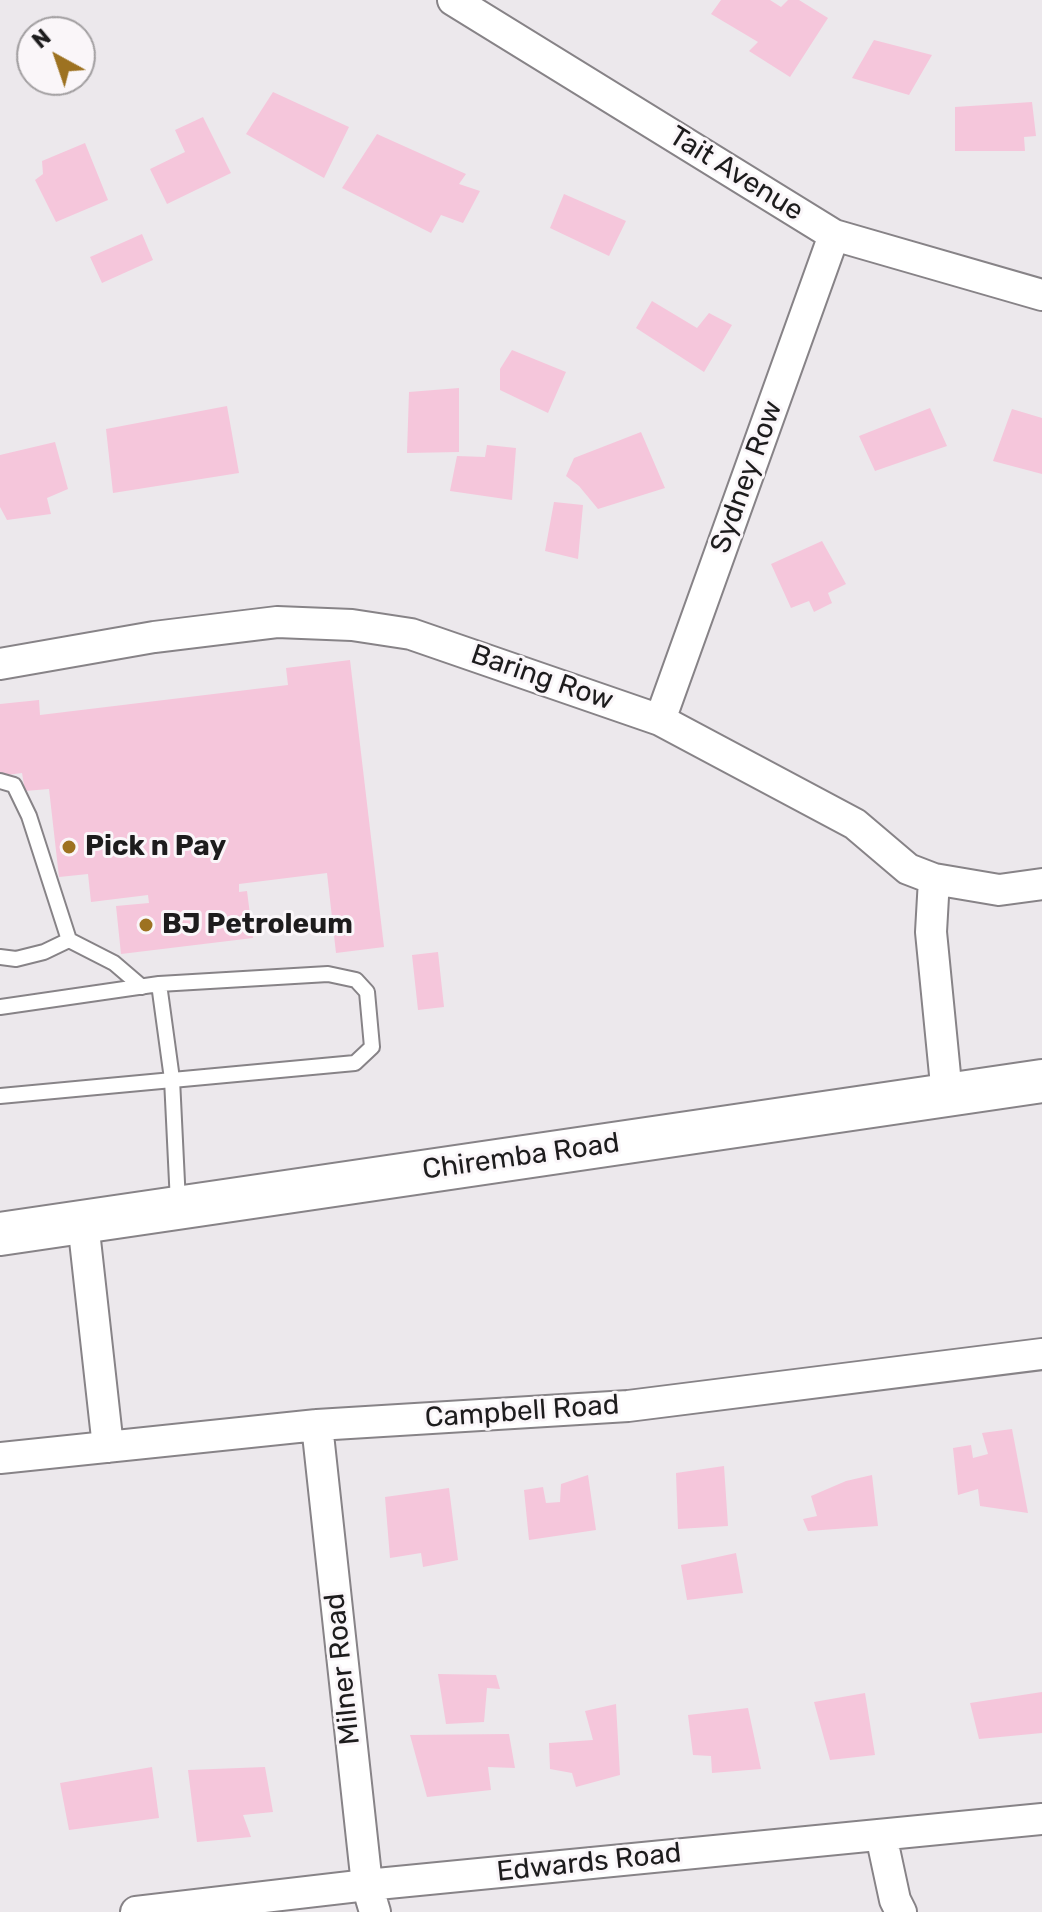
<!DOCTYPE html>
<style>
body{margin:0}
#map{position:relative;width:1042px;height:1912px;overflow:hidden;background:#ece8ec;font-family:Rubik,sans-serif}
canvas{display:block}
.north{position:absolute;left:16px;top:16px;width:80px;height:80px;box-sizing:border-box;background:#faf6f9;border:2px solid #a29fa1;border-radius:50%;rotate:320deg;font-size:22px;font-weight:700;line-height:32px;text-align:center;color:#1d1c1d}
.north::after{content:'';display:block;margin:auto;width:28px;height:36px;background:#9d7221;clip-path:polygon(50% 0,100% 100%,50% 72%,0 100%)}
</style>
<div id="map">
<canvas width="1042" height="1912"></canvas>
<div class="north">N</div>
</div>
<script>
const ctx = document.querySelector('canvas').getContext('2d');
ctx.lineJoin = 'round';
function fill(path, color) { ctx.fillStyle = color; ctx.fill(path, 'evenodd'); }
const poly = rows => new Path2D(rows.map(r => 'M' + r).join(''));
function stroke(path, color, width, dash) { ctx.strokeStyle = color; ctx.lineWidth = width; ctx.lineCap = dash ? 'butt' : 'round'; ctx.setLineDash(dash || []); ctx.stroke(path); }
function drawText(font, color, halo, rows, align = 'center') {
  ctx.font = font + ' Rubik,sans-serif'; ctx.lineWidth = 6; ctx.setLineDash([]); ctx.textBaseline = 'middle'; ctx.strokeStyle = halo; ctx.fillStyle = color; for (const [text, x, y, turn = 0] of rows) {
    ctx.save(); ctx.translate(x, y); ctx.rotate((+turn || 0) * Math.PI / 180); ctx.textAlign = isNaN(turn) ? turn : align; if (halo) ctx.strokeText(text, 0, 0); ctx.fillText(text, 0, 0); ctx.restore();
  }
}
const building = poly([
 [721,0,770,0,781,7,788,0,799,0,828,18,790,77,749,51,758,42,711,14],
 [874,40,932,55,909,95,852,78],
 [273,92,349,127,324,178,246,134],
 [1032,102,1036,136,1024,137,1025,151,955,151,955,107],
 [203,117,231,173,167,204,150,169,185,152,175,130],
 [377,134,466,174,459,184,480,191,463,223,441,215,431,233,342,188],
 [85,143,108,200,56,222,35,180,43,174,42,161],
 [564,194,626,221,609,256,550,228],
 [142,234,153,260,102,283,90,257],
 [652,301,697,328,709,313,732,325,704,372,636,328],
 [512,350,566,372,548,413,500,390,500,369],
 [459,388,459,452,407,453,409,392],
 [227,406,239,473,113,493,106,429],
 [930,408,947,446,875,471,859,436],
 [1012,409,1042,418,1042,474,993,461],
 [641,432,665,488,598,509,579,486,566,476,574,458],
 [55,442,68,489,47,498,51,514,7,520,0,507,0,455],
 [487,445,516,448,512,500,450,491,457,456,485,457],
 [554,502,583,505,578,559,545,551],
 [822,541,846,584,828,593,832,603,814,612,809,601,791,608,771,564],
 [350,660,384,947,336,953,327,873,239,884,239,892,247,891,253,938,121,954,116,906,149,903,148,895,91,902,88,874,59,877,49,789,25,791,22,773,0,776,0,704,39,700,40,715,288,685,286,668],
 [438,952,444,1007,418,1010,412,955],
 [1012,1429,1028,1513,980,1506,978,1489,958,1495,953,1448,971,1445,973,1458,988,1454,982,1433],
 [724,1466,728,1526,678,1529,676,1473],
 [588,1475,596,1530,529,1540,524,1490,543,1487,546,1503,560,1502,561,1484],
 [872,1475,878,1526,808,1531,803,1519,817,1516,811,1496,846,1481],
 [449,1488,458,1560,423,1567,421,1553,390,1558,385,1497],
 [736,1553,743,1593,687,1600,681,1565],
 [438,1674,496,1675,500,1689,487,1688,484,1722,446,1724],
 [1042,1692,1042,1733,979,1739,970,1703],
 [865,1693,875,1755,830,1760,814,1702],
 [616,1704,620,1775,576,1787,572,1773,550,1769,549,1743,593,1740,585,1711],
 [748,1708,761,1769,712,1773,711,1756,693,1755,688,1715],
 [509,1734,515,1768,488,1767,491,1790,427,1797,410,1735],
 [152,1767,159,1818,69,1830,60,1783],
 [265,1767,273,1812,243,1815,251,1837,197,1842,188,1770]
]);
const service = poly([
 [0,781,14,785,29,816,69,940,114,963,142,987],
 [0,957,16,959,44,952,69,940],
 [159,984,172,1079,178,1203],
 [0,1007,159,984,328,974,356,980,367,992,372,1047,355,1063,0,1096]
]);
const minor = poly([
 [453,0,834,235,1042,295],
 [0,664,154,637,277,622,352,625,411,634,660,720,855,824,908,869,934,879,999,890,1042,884],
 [660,720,834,235],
 [934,879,931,932,947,1095],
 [83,1222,108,1447],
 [317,1425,367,1885,375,1912],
 [0,1458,317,1425,628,1406,1042,1354],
 [881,1835,895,1900,901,1912],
 [136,1912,367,1885,1042,1819]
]);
const secondary = poly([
 [0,1234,1042,1081]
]);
const markers = [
 [69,847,8,"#9d7221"],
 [146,925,8,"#9d7221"]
];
const streetNames = [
 ["Tait Avenue",736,174,32],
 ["Sydney Row",747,477,-70],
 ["Baring Row",542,678,19],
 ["Chiremba Road",521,1157,-8],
 ["Campbell Road",522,1412,-4],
 ["Milner Road",343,1669,-96],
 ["Edwards Road",589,1863,-6]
];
const poiNames = [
 ["Pick n Pay",85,847],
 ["BJ Petroleum",162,925]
];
fill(building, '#f5c6db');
stroke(service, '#878387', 18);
stroke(minor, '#878387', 34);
stroke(secondary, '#878387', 46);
stroke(service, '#fff', 14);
stroke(minor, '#fff', 30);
stroke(secondary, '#fff', 42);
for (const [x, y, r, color] of markers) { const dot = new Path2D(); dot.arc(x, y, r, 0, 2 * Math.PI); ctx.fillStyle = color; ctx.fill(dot); stroke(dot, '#faf6f9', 3); }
drawText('28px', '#1d1c1d', '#faf6f9', streetNames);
drawText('bold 28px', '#1d1c1d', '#faf6f9', poiNames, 'left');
</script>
